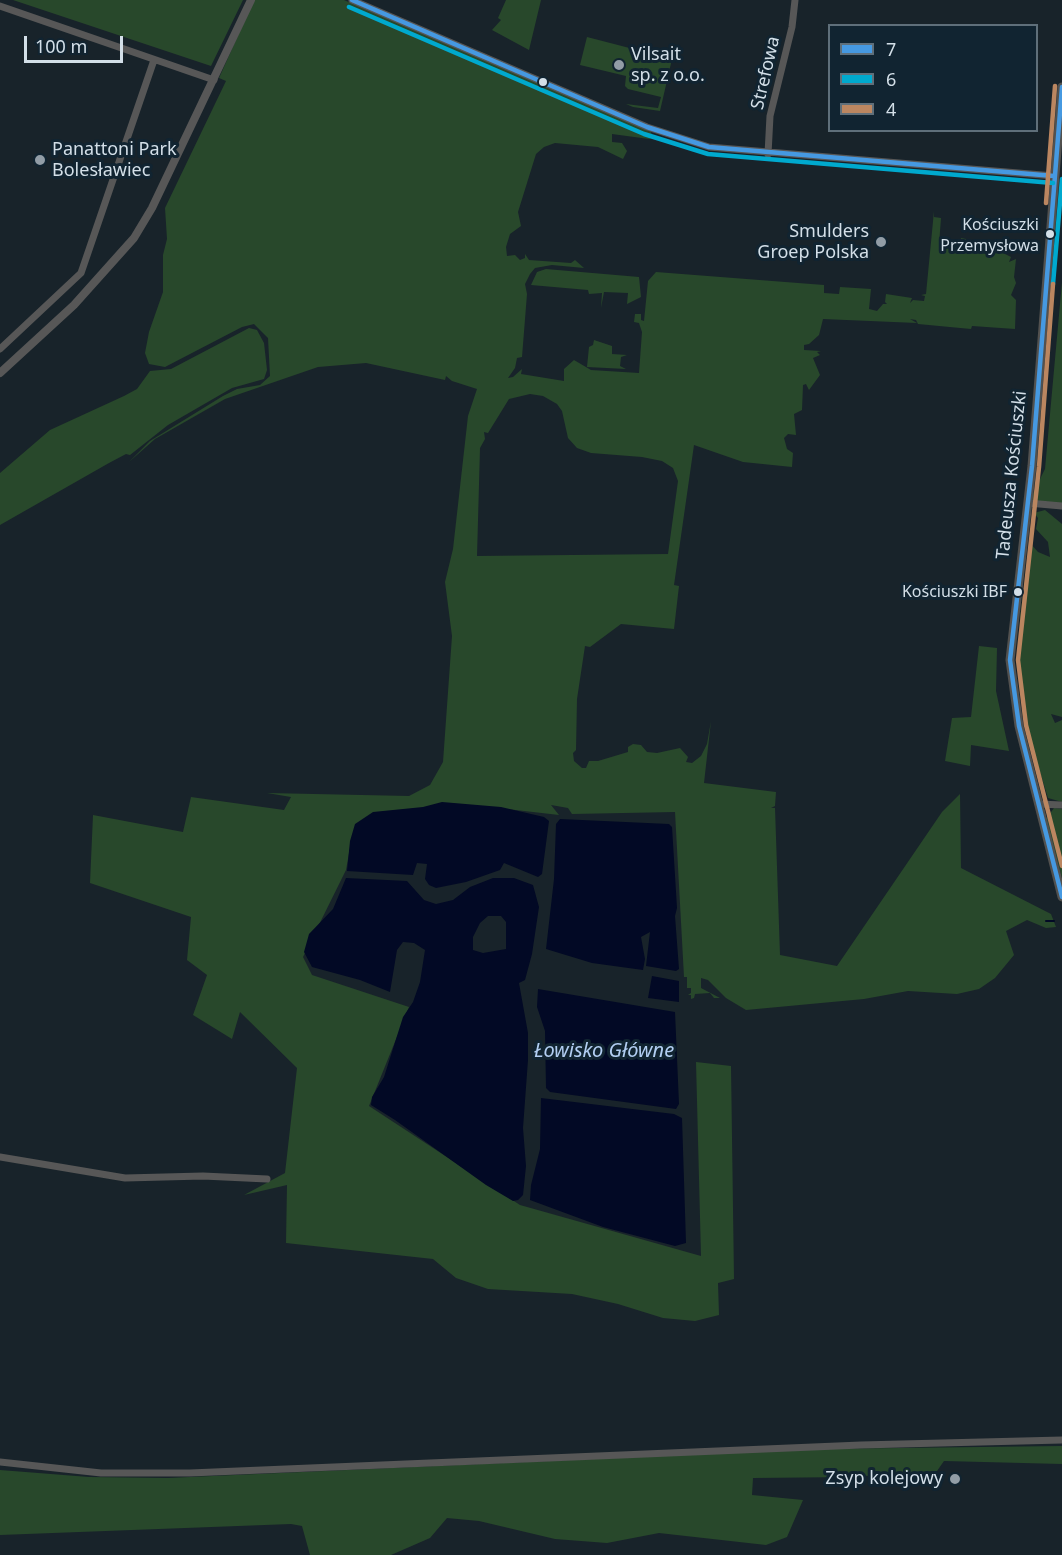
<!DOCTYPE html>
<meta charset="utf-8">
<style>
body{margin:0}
#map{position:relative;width:1062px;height:1555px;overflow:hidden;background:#18232a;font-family:"Noto Sans",sans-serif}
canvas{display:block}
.legend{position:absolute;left:828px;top:24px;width:210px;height:108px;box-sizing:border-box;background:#112431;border:2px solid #5f6f7a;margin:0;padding:8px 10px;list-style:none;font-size:18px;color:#d3dfe8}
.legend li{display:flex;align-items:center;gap:12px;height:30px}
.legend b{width:30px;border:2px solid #5f6f7a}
.scale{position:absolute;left:24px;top:36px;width:99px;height:27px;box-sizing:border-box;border:3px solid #d3dfe8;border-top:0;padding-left:8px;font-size:18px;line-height:21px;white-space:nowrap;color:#d3dfe8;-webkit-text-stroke:4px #112431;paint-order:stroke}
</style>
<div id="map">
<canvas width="1062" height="1555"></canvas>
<ul class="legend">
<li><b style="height:8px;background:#4699e1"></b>7</li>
<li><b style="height:8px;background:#00a9ce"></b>6</li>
<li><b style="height:8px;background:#bb8660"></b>4</li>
</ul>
<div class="scale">100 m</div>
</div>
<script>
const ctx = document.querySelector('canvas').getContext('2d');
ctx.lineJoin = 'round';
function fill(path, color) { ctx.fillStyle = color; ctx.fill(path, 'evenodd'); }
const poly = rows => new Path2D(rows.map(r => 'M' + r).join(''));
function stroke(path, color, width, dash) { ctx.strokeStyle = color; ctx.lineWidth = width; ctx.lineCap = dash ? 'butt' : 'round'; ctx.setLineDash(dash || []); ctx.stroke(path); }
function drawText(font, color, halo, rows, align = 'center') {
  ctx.font = font + ' "Noto Sans",sans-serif'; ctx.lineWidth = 6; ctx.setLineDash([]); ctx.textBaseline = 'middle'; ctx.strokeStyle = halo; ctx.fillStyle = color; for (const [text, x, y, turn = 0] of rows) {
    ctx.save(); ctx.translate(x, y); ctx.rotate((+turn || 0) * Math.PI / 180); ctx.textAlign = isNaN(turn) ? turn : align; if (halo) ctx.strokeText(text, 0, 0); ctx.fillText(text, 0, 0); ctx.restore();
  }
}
const green = poly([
 [13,0,243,0,211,66],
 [254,0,344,0,651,132,653,137,649,139,612,134,612,142,622,143,627,151,623,159,598,147,555,143,544,147,536,154,518,212,521,226,510,234,506,247,507,256,515,255,520,260,525,258,525,254,529,260,571,263,575,260,584,268,552,265,535,268,530,274,525,284,527,294,522,357,517,358,515,368,508,378,513,377,522,369,521,374,564,381,564,369,574,360,591,370,639,373,642,332,639,323,634,322,635,314,641,314,641,320,644,321,648,281,656,272,824,285,824,293,839,294,840,287,871,289,869,309,877,311,883,304,887,304,885,302,886,294,912,298,910,303,913,300,924,301,925,296,921,295,926,294,934,211,934,217,941,218,939,245,960,247,961,238,966,239,966,244,993,246,993,248,1002,249,1003,253,1011,257,1009,262,1016,259,1014,277,1016,283,1011,295,1016,300,1015,329,972,326,971,329,918,324,916,320,910,319,917,323,823,319,819,335,809,344,804,345,804,350,821,351,817,352,820,355,813,358,820,375,809,390,806,384,803,385,802,410,794,414,796,435,788,434,784,438,787,449,793,453,792,467,743,462,694,445,674,585,679,586,674,629,621,624,590,647,585,646,577,699,576,750,573,753,574,761,582,768,586,768,589,761,598,761,628,752,628,747,633,744,641,745,647,752,657,753,680,748,688,757,686,762,692,763,701,756,707,744,711,721,704,783,776,792,775,806,771,808,775,808,780,955,837,966,942,812,960,794,961,868,1051,914,1056,927,1046,928,1027,920,1006,931,1014,955,995,978,979,989,957,994,908,991,864,999,746,1010,726,998,708,980,701,978,701,988,720,998,714,998,710,993,695,994,694,998,691,999,691,995,688,995,691,993,691,988,687,988,687,977,684,977,675,812,572,814,568,808,551,805,559,815,507,809,351,842,346,870,303,957,312,975,409,1007,369,1106,520,1205,701,1256,696,1062,731,1066,734,1279,718,1283,719,1315,695,1321,663,1318,618,1304,572,1294,488,1289,456,1278,433,1259,286,1243,287,1185,244,1195,285,1173,297,1068,240,1012,232,1039,193,1015,207,975,187,960,191,917,90,883,93,815,183,832,191,797,284,810,291,797,267,793,409,796,430,785,443,762,452,636,445,582,453,549,468,416,477,389,452,381,446,376,445,380,366,363,318,367,225,399,155,439,129,462,150,441,223,396,237,389,260,385,270,376,268,338,254,324,242,327,165,367,149,364,145,353,149,332,163,292,163,255,167,239,165,208,226,81,219,78],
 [530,394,543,396,557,404,562,411,568,438,577,448,591,453,642,457,662,461,673,468,678,481,668,554,477,556,480,448,485,439,484,432,488,433,509,399],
 [506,0,541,0,529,50,492,30,501,20,498,18],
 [587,37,672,59,660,111,633,107,626,104,658,108,661,97,628,89,625,86,626,76,580,65],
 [546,269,639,277,641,297,627,304,628,293,604,292,601,308,602,293,589,294,588,290,531,285,537,272],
 [1062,282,1062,504,1028,503,1045,469],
 [249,328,257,330,264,343,267,370,264,379,232,388,168,425,130,455,126,454,109,463,0,525,0,473,50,430,124,396,137,389,150,371,171,369],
 [594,340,612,346,612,354,627,355,621,357,620,366,626,369,587,367,589,347,593,345],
 [1045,510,1062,524,1062,717,1051,714,1055,723,1062,720,1062,802,1048,798,1023,717,1019,667,1020,617,1030,543,1038,552,1050,557,1048,542,1036,529,1038,518,1034,513],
 [979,646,997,648,996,691,1009,751,971,745,970,766,945,761,952,718,971,717],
 [1054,808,1062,809,1062,878,1046,819],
 [1062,1446,1062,1464,944,1461,937,1471,851,1477,753,1478,752,1495,803,1500,787,1537,766,1545,659,1533,607,1543,555,1539,479,1521,447,1518,430,1538,391,1555,310,1555,302,1526,291,1524,0,1535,0,1470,89,1477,168,1478,817,1449]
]);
const water = poly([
 [442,802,501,807,544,817,549,821,542,874,538,877,504,863,500,870,466,882,436,888,429,885,425,879,427,864,417,863,413,875,347,871,350,841,355,824,373,812,423,807],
 [560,819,669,824,672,827,677,908,675,916,679,969,676,971,646,966,650,932,641,937,645,959,643,970,592,963,546,949,554,879,556,824],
 [346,878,407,881,424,900,436,904,453,900,470,887,493,878,514,878,533,885,539,907,532,954,525,980,519,983,528,1033,528,1060,523,1128,526,1166,523,1195,518,1200,513,1201,486,1185,395,1120,371,1105,372,1097,384,1077,403,1017,413,1002,420,982,425,950,414,943,403,942,397,950,390,992,360,980,312,967,304,952,309,934,333,909],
 [488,916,501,916,506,922,506,949,483,953,473,950,473,937,480,923],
 [652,976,679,981,679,1002,648,998],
 [538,989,675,1012,679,1104,676,1109,550,1092,546,1088,545,1031,537,1007],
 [541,1098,674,1114,682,1118,686,1243,675,1246,603,1227,530,1200,531,1185,540,1149]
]);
const stream = poly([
 [1046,921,1054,921]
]);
const minor = poly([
 [352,0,647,127,709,147,1054,176],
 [0,6,214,80],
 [768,154,770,116,792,27,795,0],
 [0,349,81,273,154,60],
 [1028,503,1062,506],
 [1039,804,1062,805],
 [0,1157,125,1178,203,1176,267,1179],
 [0,1462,101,1473,190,1473,861,1445,1062,1440]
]);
const tertiary = poly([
 [0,373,74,305,134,238,152,208,251,0]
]);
const secondary = poly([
 [1062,87,1032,466,1010,660,1019,726,1062,897]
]);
const bus1 = poly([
 [352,0,647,127,709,147,1054,176],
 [1062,87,1032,466,1010,660,1019,726,1062,897]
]);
const bus2 = poly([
 [349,7,644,134,708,154,1053,183],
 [1053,284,1062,179]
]);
const bus3 = poly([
 [1046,203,1055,86],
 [1053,284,1039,467,1018,660,1026,725,1062,866]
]);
const markers = [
 [619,65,6,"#929da6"],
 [543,82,5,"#d3dfe8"],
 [40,160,6,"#929da6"],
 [1050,234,5,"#d3dfe8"],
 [881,242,6,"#929da6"],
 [1018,592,5,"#d3dfe8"],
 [955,1479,6,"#929da6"]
];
const busNames = [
 ["Kościuszki",1039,225],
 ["Przemysłowa",1039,246],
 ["Kościuszki IBF",1007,592]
];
const poiNames = [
 ["Vilsait",631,55],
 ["sp. z o.o.",631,76],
 ["Panattoni Park",52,150],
 ["Bolesławiec",52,171],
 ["Smulders",869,232,"right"],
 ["Groep Polska",869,253,"right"],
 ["Zsyp kolejowy",943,1479,"right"]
];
const streetNames = [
 ["Strefowa",766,73,-77],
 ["Tadeusza Kościuszki",1012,475,-84]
];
const waterNames = [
 ["Łowisko Główne",604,1051]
];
fill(green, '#28482b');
fill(water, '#020925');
stroke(stream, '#020925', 2);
stroke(minor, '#575757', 7);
stroke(tertiary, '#575757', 8);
stroke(secondary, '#52514f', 9);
stroke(bus1, '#4699e1', 4.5);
stroke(bus2, '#00a9ce', 4.5);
stroke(bus3, '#bb8660', 4.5);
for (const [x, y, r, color] of markers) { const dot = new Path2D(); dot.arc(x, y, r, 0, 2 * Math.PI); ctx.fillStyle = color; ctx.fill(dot); stroke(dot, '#112431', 2); }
drawText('16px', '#d3dfe8', '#112431', busNames, 'right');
drawText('18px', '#d3dfe8', '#112431', poiNames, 'left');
drawText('18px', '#d3dfe8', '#112431', streetNames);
drawText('italic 20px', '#b2cef2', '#112431', waterNames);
</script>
